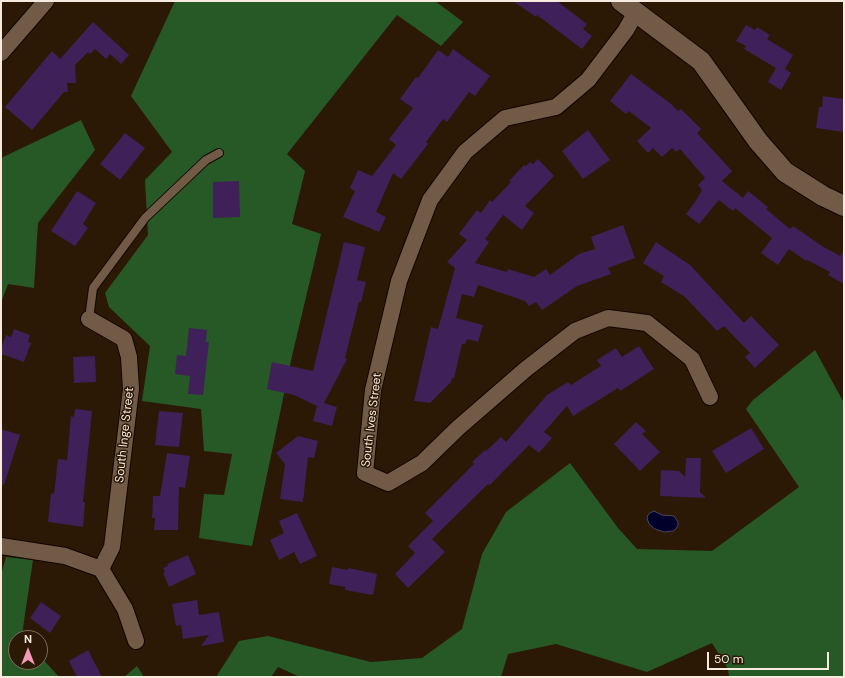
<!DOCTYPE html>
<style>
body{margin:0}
#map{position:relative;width:845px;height:678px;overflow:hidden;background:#2b1906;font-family:"DM Sans",sans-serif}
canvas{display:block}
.frame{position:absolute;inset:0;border:2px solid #f7eadf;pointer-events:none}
.north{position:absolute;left:8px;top:630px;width:40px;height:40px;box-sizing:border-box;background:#2b1906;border:1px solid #7d6d5d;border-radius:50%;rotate:0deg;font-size:11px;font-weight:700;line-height:16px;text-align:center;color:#f7eadf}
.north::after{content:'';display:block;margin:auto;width:14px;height:18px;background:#f09ab6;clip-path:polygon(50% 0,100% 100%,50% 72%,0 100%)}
.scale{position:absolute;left:707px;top:652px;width:122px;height:18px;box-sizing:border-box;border:2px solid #f7eadf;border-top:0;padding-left:5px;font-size:12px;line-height:14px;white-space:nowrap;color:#f7eadf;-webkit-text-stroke:3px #2b1906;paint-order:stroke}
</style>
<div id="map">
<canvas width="845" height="678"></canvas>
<div class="frame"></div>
<div class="north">N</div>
<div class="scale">50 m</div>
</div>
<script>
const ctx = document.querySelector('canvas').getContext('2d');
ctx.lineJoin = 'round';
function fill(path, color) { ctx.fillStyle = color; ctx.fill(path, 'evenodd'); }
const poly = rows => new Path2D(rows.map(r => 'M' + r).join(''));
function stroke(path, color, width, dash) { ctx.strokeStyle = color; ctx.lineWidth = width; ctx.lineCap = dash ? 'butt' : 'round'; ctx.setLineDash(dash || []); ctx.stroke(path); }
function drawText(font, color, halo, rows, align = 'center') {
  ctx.font = font + ' "DM Sans",sans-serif'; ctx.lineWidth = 3; ctx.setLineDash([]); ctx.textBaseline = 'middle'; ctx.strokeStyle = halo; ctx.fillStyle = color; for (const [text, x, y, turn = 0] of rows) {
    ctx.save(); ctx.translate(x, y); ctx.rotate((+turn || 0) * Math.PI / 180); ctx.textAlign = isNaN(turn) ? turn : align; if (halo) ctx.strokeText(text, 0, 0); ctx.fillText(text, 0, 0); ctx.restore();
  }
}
const forest = poly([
 [175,1,435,1,463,22,441,46,397,15,287,154,305,171,292,224,321,234,292,356,252,546,199,538,204,494,224,495,232,454,204,451,201,409,142,401,150,346,109,307,105,293,148,235,145,180,172,152,131,96],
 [81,120,95,150,38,223,34,288,8,284,1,303,1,161,3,157],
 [815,350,844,403,844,677,729,677,728,669,712,643,647,672,556,644,508,654,501,677,300,677,278,667,271,677,216,677,239,641,268,636,371,662,422,658,462,629,482,554,506,512,570,463,618,528,637,549,712,551,799,487,746,409,753,400],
 [6,557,33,560,22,635,24,638,16,638,16,662,40,662,40,656,59,677,1,677,1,575],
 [137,666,144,677,124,677]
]);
const water = poly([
 [654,511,662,515,674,516,678,522,678,525,676,529,673,531,664,532,655,529,649,524,647,518,648,515,650,513,654,511]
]);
const building = poly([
 [513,1,557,1,587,24,583,29,592,36,582,49,537,15,536,17],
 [93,22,129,55,121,64,110,54,106,59,95,49,90,54,88,52,75,65,76,83,67,83,68,92,64,92,32,130,5,107,52,51,60,59],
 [746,25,755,30,757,27,770,35,767,39,793,55,785,69,791,73,781,90,768,82,776,68,744,49,746,46,736,41],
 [453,49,490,76,475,96,469,92,447,122,443,119,426,142,428,144,401,179,393,173,376,212,386,217,379,232,343,217,355,191,350,188,358,170,372,176,396,145,389,139,413,108,400,99,416,77,418,78,438,50,448,57],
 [631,74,671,104,678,111,681,109,701,129,697,133,732,171,722,181,743,198,748,191,768,207,766,209,790,229,793,226,822,246,840,256,844,249,844,284,828,275,830,272,807,260,806,261,789,249,778,265,761,253,772,238,735,208,733,211,719,200,699,224,686,214,695,202,702,190,698,185,705,178,680,149,676,152,672,148,662,157,653,148,648,153,637,141,651,128,629,111,626,114,610,101],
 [823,96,844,99,844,132,816,128,819,107,822,107],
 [588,130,610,160,583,179,562,151],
 [125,133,145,148,120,180,100,164],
 [538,159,554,176,525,206,534,213,522,230,503,215,485,239,489,242,475,263,507,272,508,269,534,277,546,269,550,275,579,254,595,249,591,237,623,225,635,258,608,268,611,274,577,286,542,310,536,302,529,306,525,301,478,285,474,297,462,294,456,318,483,325,478,342,467,339,465,344,462,344,454,378,452,378,451,382,430,403,414,401,431,327,438,329,455,268,447,262,467,240,459,234,477,210,481,213,490,200,492,202,511,182,509,181,524,165,526,166,530,162,533,164],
 [239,181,240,217,213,218,213,182],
 [77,191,96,203,83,224,88,228,75,246,51,231],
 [344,242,365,247,357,280,366,282,361,302,359,302,345,358,347,359,324,403,337,407,332,426,313,421,317,406,294,395,267,389,272,362,313,371],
 [656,242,690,265,744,323,751,316,779,345,755,368,745,357,750,353,724,326,717,331,685,297,661,282,664,276,643,263],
 [189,328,207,330,206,342,209,342,203,395,188,394,190,376,175,374,177,355,186,356],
 [14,329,30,335,28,342,31,343,24,362,1,354,1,349,6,335,11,337],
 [639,346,654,369,620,391,618,388,573,416,567,406,544,432,552,438,539,453,529,445,490,485,488,484,432,539,445,552,408,588,395,574,415,553,408,546,433,521,425,513,474,464,472,462,485,450,486,451,501,437,506,442,547,395,568,382,571,385,601,366,597,360,616,348,622,357],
 [95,356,96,382,74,383,73,357],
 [75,409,92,411,83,502,85,502,83,527,48,522,51,493,54,494,58,459,67,460,71,416,74,417],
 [159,411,183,413,179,447,155,445],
 [636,422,646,431,642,434,660,452,640,471,614,444],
 [751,428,764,449,726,473,712,451],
 [1,429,20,435,4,485,1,484],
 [298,436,318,441,314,458,308,457,303,502,280,499,285,464,276,453],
 [167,453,190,456,185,488,179,487,178,530,154,530,155,518,152,518,153,496,160,496],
 [686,458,701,458,700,492,706,498,660,496,661,470,679,471,685,477],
 [297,513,317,556,300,564,294,552,279,560,270,540,284,533,279,521],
 [188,555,196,574,169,587,163,573,165,572,163,568,168,566,167,564],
 [332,567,348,570,348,568,377,574,373,595,345,590,345,587,329,584],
 [197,600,199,615,219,612,224,642,201,646,209,635,183,639,181,625,176,626,172,604],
 [41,602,61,616,50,633,30,618],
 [88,650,102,677,77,677,69,661]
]);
const service = poly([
 [89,319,93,288,145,218,206,160,219,153]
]);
const minor = poly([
 [636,12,626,30,588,80,556,107,505,118,465,152,430,200,399,281,373,390,365,473,388,483,422,463,458,428,526,369,575,331,608,318,647,323,692,359,710,397],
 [1,53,46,1],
 [89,319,124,339,129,357,131,389,112,547,101,569],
 [1,546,65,556,101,569,125,609,136,641]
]);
const tertiary = poly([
 [621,1,701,61,758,141,785,172,823,196,844,206]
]);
const streetNames = [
 ["South Ives Street",372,420,-83],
 ["South Inge Street",125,435,-84]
];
fill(forest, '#265925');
fill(water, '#00002a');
stroke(water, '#4a4660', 1);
fill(building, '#3f2058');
stroke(service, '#130400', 10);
stroke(minor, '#130400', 18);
stroke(tertiary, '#130400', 22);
stroke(service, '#715b47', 8);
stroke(minor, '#715b47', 16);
stroke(tertiary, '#715b47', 20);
drawText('12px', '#f7eadf', '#2b1906', streetNames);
</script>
